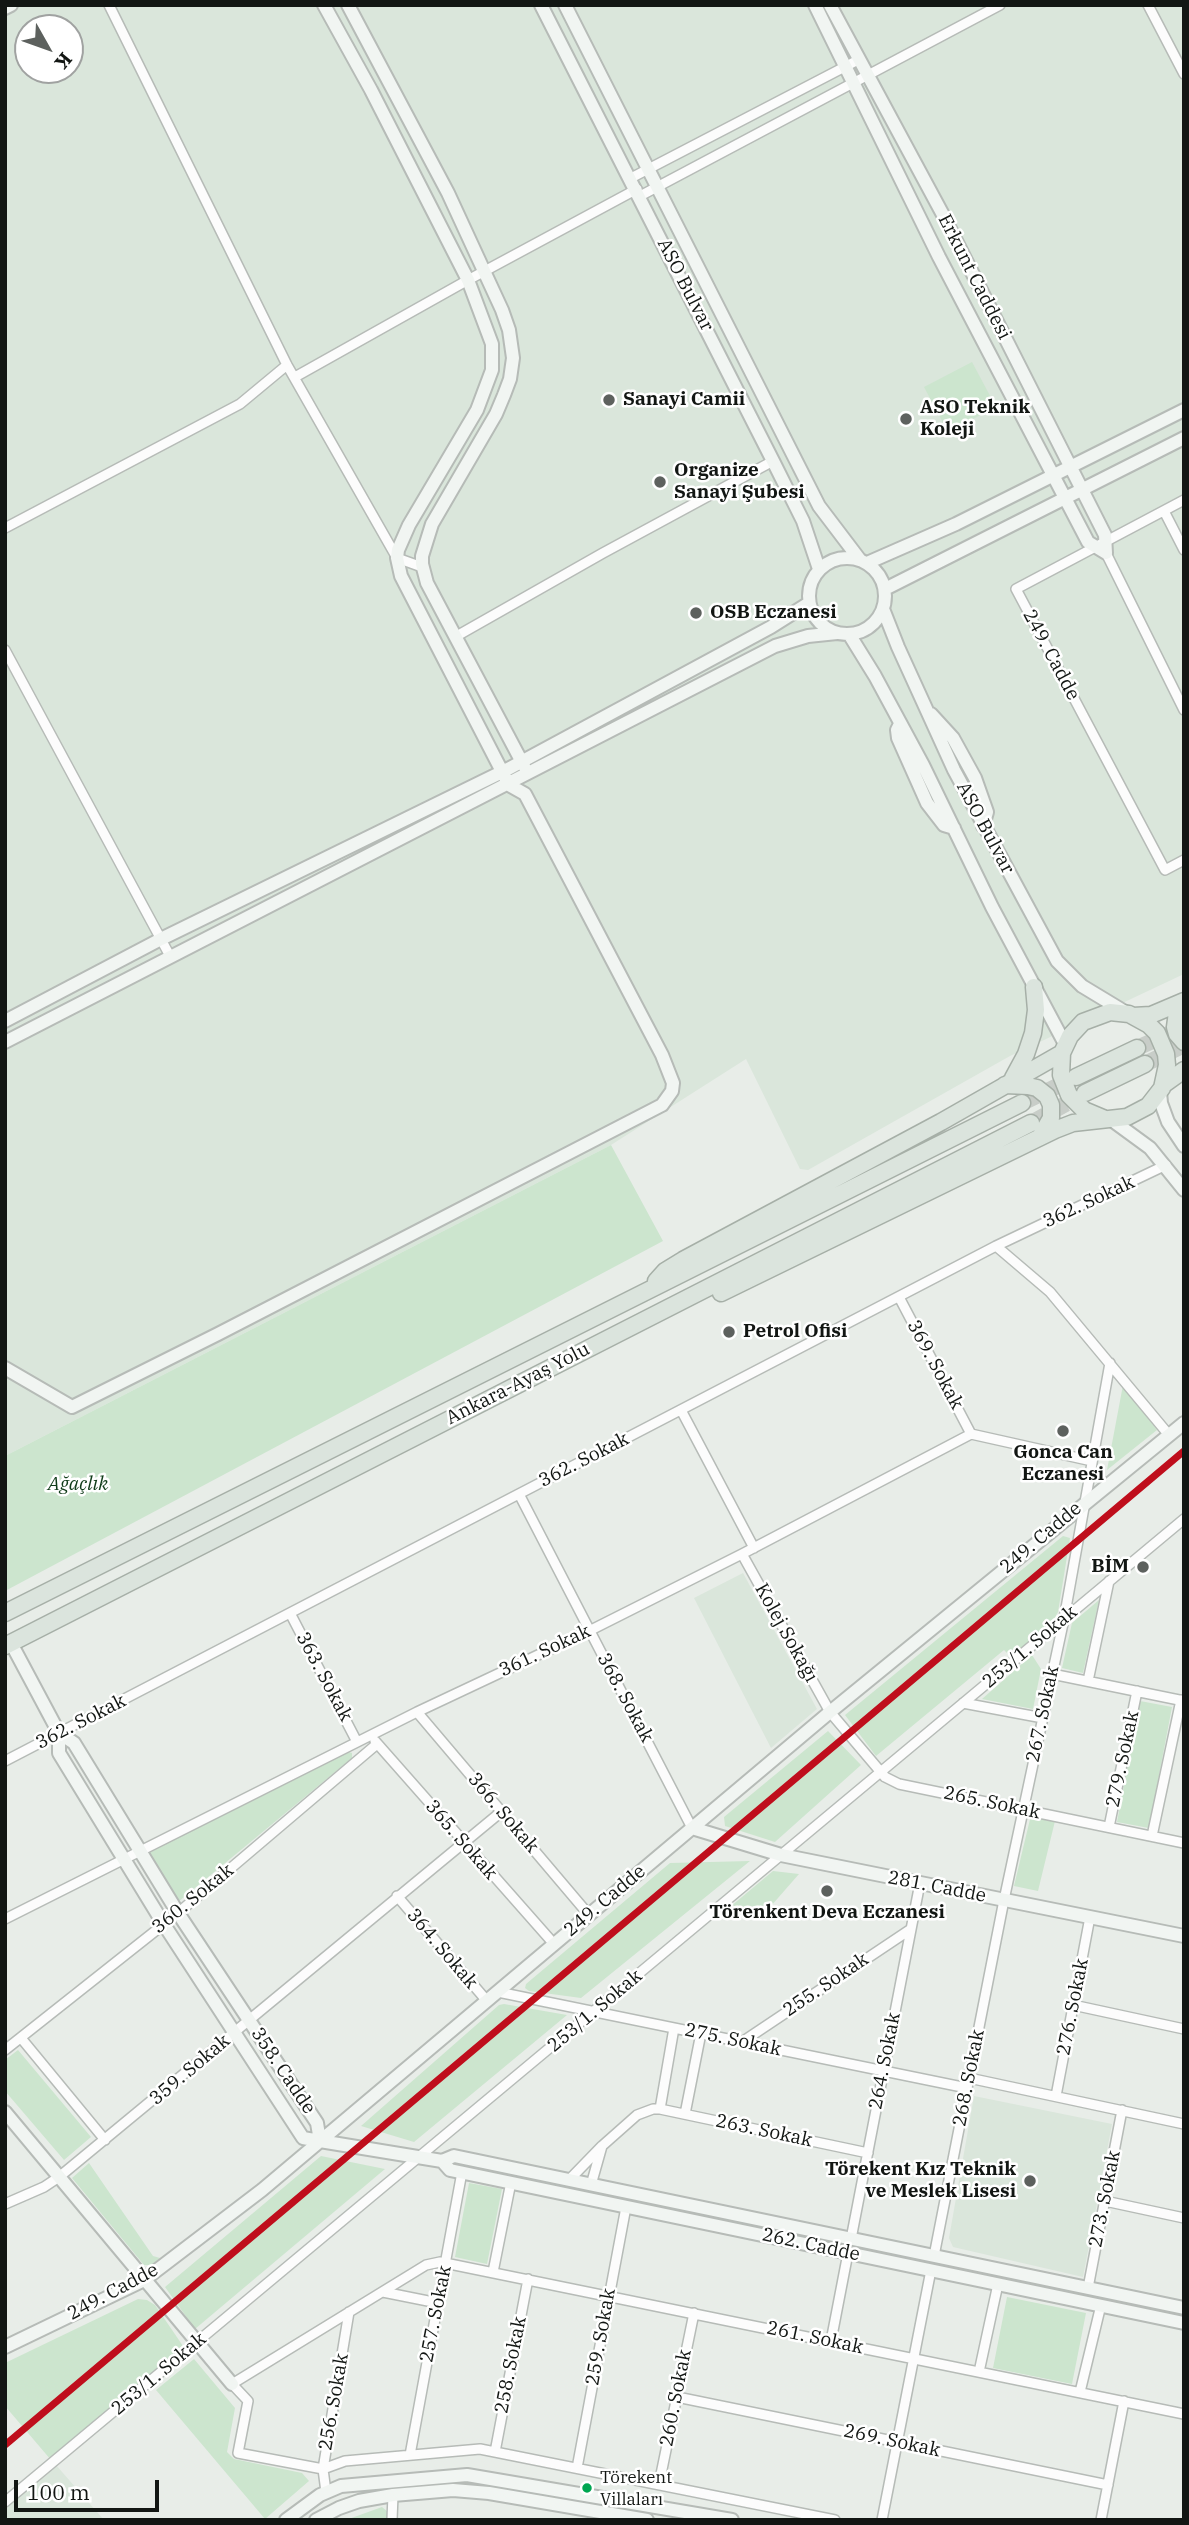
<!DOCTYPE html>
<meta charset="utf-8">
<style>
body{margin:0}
#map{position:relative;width:1189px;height:2525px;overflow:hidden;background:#e8ede8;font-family:"IBM Plex Serif",serif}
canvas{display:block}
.frame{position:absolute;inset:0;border:7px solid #121613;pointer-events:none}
.north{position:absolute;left:14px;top:14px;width:70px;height:70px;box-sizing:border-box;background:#fff;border:2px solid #a0a2a1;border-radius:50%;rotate:130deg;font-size:19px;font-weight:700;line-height:28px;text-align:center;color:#121613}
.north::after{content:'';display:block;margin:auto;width:24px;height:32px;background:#5d615e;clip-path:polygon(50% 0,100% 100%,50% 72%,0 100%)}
.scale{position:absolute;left:14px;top:2480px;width:145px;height:32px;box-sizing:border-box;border:4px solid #121613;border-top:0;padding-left:9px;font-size:21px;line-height:24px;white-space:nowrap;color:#121613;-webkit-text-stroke:5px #fff;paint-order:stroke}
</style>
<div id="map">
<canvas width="1189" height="2525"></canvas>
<div class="frame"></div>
<div class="north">K</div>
<div class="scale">100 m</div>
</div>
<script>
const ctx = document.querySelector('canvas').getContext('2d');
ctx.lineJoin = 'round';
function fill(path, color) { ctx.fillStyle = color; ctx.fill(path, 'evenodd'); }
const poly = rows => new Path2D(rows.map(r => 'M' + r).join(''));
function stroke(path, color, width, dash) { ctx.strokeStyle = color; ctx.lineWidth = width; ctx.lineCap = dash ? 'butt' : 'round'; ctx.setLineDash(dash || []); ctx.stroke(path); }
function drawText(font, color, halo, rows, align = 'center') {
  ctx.font = font + ' "IBM Plex Serif",serif'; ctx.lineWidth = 5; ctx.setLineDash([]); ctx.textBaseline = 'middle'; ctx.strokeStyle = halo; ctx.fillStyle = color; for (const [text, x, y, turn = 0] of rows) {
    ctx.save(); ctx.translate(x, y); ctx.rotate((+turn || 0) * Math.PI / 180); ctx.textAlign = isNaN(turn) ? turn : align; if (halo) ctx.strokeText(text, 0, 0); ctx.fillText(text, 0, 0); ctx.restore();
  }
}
const built = poly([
 [5,5,1184,5,1184,974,1010,1056,808,1170,800,1169,746,1059,611,1145,5,1456],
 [28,28,70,28,70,70,28,70],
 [743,1573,817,1709,771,1748,694,1598],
 [974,2096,1112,2124,1083,2277,953,2247,949,2238],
 [56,2465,104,2520,5,2520,5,2507]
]);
const green = poly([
 [972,362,996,407,948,432,924,387],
 [611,1145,663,1241,5,1591,5,1456],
 [1123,1385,1157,1430,1107,1470],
 [1063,1536,1070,1538,1058,1612,1052,1623,1011,1657,1004,1650,876,1756,845,1715],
 [1099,1600,1083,1673,1062,1668,1072,1623],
 [1032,1655,1041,1669,1033,1709,982,1699],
 [1140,1701,1172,1707,1149,1828,1117,1822],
 [828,1731,861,1765,775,1842,725,1826,724,1817],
 [346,1751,352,1753,352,1758,178,1902,147,1854],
 [1031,1815,1055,1821,1038,1891,1014,1886],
 [750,1861,581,1998,529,1991,525,1988,526,1984,670,1863],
 [773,1871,799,1874,764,1914,730,1907],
 [504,2004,567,2015,414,2142,361,2126,499,2005],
 [18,2050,91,2137,64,2160,5,2091,5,2060],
 [321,2156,385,2169,195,2329,165,2287],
 [89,2163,153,2256,160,2258,151,2265,144,2265,72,2178],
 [469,2183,502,2189,487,2264,455,2257],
 [1007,2297,1086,2313,1072,2384,993,2368],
 [138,2299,147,2300,155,2305,183,2346,51,2460,5,2406,5,2363],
 [194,2359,235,2408,227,2452,234,2459,302,2473,309,2481,265,2519,156,2390],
 [382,2507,388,2512,388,2520,346,2520]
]);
const highwayTunnel = poly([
 [1137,1048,1184,1027],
 [1145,1064,1184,1045],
 [1022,1103,1074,1078],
 [1031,1123,1084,1094]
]);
const street = poly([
 [109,5,287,365,397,558,422,567],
 [1148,5,1184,74],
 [631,178,858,60],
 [640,196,1000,5],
 [295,377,468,280,637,189],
 [1184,500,1016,589,1165,870,1184,860],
 [1164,511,1184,550],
 [5,528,240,404,287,365],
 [1106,553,1184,710],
 [455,637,603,553,773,461],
 [5,650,170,956],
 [996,1246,1050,1292,1169,1435],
 [899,1297,971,1434],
 [681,1410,754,1548],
 [519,1494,692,1828],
 [742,1554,830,1712,885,1777,899,1784,1184,1843],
 [290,1613,357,1742],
 [1052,1674,1184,1701],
 [1088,1681,1109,1581],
 [963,1703,1043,1718],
 [417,1712,589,1915],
 [375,1741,554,1944],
 [5,1761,996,1246,1166,1165],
 [1109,1827,1137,1691],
 [1152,1836,1181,1700],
 [397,1896,487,2001],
 [5,1919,417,1712,589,1631,742,1554,971,1434,1092,1461],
 [498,1992,967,2088],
 [1073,2005,1184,2029],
 [21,2038,105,2140],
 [742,2042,911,1929],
 [5,2050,178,1913,377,1744],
 [969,2078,1184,2124],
 [1056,2096,1090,1917],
 [660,2109,868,2153],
 [685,2114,701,2033],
 [602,2146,637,2115,653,2109,660,2109,674,2028],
 [569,2180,602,2146,591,2185],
 [1105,2201,1184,2218],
 [5,2204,44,2187,59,2177,501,1812],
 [851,2239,920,1883],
 [934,2256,1004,1900,1064,1619,1110,1363],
 [493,2272,511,2182],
 [1088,2288,1122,2110],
 [383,2292,438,2303],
 [831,2341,848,2253],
 [979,2372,998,2284],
 [1080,2392,1101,2305],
 [677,2397,1108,2485],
 [495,2452,528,2279],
 [410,2455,462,2172],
 [577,2468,626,2207],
 [659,2484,694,2313],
 [326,2492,323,2469,349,2312],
 [5,2502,1184,1519],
 [392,2520,393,2495],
 [835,2520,480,2449,345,2461,323,2469,238,2453,248,2401,232,2384,426,2265,440,2262,1184,2414],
 [882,2520,931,2270],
 [1101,2520,1124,2401]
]);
const secondary = poly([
 [348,5,448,193,502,310,509,330,513,358,510,379,504,395,496,414,432,524,422,556,422,564,427,583,524,766],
 [541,5,773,461,803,521,819,569],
 [565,5,819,506,860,560],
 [815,5,939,257,1088,542,1106,553,1105,535,942,213,830,5],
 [5,8,11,5],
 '809 596a38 38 0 1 1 76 0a38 38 0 1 1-76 0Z',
 [867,563,956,524,1184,410],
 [885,589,1184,438],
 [883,609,898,647,954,770,1057,961,1082,986,1125,1012],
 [849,634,875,676,923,765,992,907,1065,1044],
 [931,714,953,738,975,778,987,812,983,826],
 [900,724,897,730,898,738,927,803,944,825,954,828],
 [5,1021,161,939,508,769,771,627,809,603],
 [5,1042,775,646,808,636,837,633],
 [1160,1091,1161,1103,1168,1122,1184,1146],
 [1109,1118,1150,1148,1184,1190],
 [5,1368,72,1407,218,1334,662,1105,672,1091,673,1083,662,1055,525,794,509,785,401,576,397,558,398,550,409,525,477,410,492,370,492,344,468,280,371,90,324,5],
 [11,1643,59,1733],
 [692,1828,781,1855,1184,1936],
 [5,2112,232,2384],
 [320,2141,317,2123,178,1913,74,1743,59,1733,59,1753,163,1923,303,2138,320,2141,442,2161,454,2156,1184,2308],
 [442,2161,450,2170,1184,2323],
 [5,2347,144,2280,262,2190,830,1712,1184,1423],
 [286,2520,320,2495,341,2486,467,2475,732,2520],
 [316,2520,339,2508,359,2501,393,2495,453,2490,489,2493,647,2520]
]);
const highway = poly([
 [1178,1005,1175,1027,1177,1034,1184,1042],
 [1133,1016,1151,1015,1184,1001],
 [1076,1077,1137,1048],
 [1013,1078,1026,1054,1033,1033,1036,1010,1034,987],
 [1005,1085,1028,1086,1037,1088,1047,1096,1051,1105,1051,1118,1040,1137],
 [1163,1085,1184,1070],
 [1085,1093,1145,1064],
 [656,1281,665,1271,683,1260,941,1122,1062,1053],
 [721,1293,1055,1130,1073,1123,1127,1117,1148,1106,1162,1088,1167,1065,1166,1054,1157,1033,1149,1025,1129,1014,1110,1012,1083,1022,1070,1036,1062,1053,1061,1075,1069,1095,1084,1110,1103,1118],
 [5,1613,1022,1103],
 [5,1646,1031,1123]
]);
const metro1 = poly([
 [5,2445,1184,1451]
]);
const markers = [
 [609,400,7,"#5d615e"],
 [906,419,7,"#5d615e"],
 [660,482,7,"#5d615e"],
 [696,613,7,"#5d615e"],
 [729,1332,7,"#5d615e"],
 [1063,1431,7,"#5d615e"],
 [1143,1567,7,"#5d615e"],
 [827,1891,7,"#5d615e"],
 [1030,2181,7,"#5d615e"],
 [587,2488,6,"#00a651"]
];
const busNames = [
 ["Törekent",600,2478],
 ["Villaları",600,2500]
];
const streetNames = [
 ["Erkunt Caddesi",974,277,63],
 ["ASO Bulvar",685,285,63],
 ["249. Cadde",1051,655,62],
 ["ASO Bulvar",985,828,62],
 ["362. Sokak",1089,1202,-25],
 ["369. Sokak",935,1365,62],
 ["Ankara-Ayaş Yolu",518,1384,-27],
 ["362. Sokak",584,1460,-27],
 ["249. Cadde",1041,1538,-40],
 ["Kolej Sokağı",786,1633,61],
 ["253/1. Sokak",1030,1647,-40],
 ["361. Sokak",545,1651,-25],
 ["363. Sokak",324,1677,62],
 ["368. Sokak",625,1698,62],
 ["267. Sokak",1043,1714,-78],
 ["362. Sokak",81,1722,-27],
 ["279. Sokak",1123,1759,-78],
 ["265. Sokak",992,1803,12],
 ["366. Sokak",503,1813,50],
 ["365. Sokak",461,1840,49],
 ["281. Cadde",937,1887,11],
 ["360. Sokak",193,1899,-39],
 ["249. Cadde",605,1901,-40],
 ["364. Sokak",442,1949,50],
 ["255. Sokak",826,1985,-34],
 ["276. Sokak",1073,2007,-79],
 ["253/1. Sokak",595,2011,-40],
 ["275. Sokak",733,2040,12],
 ["264. Sokak",885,2061,-79],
 ["359. Sokak",190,2070,-40],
 ["358. Cadde",283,2071,56],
 ["268. Sokak",969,2078,-79],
 ["263. Sokak",764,2131,12],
 ["273. Sokak",1105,2199,-79],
 ["262. Cadde",811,2245,12],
 ["249. Cadde",113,2292,-28],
 ["257. Sokak",436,2314,-79],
 ["259. Sokak",601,2337,-80],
 ["261. Sokak",815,2338,12],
 ["258. Sokak",511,2365,-79],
 ["253/1. Sokak",159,2374,-40],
 ["260. Sokak",676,2398,-79],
 ["256. Sokak",334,2402,-80],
 ["269. Sokak",892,2441,12]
];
const poiNames = [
 ["Sanayi Camii",623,400],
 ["ASO Teknik",920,408],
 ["Koleji",920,430],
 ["Organize",674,471],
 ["Sanayi Şubesi",674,493],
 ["OSB Eczanesi",710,613],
 ["Petrol Ofisi",743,1332],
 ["Gonca Can",1063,1453,"center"],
 ["Eczanesi",1063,1475,"center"],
 ["BİM",1129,1567,"right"],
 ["Törenkent Deva Eczanesi",827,1913,"center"],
 ["Törekent Kız Teknik",1016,2170,"right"],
 ["ve Meslek Lisesi",1016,2192,"right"]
];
const parkNames = [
 ["Ağaçlık",78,1485]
];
fill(built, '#dae6db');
fill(green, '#cce5ce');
stroke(highwayTunnel, '#c8cdc8', 16, [16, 8]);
stroke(street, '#b6bbb7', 12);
stroke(secondary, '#b6bbb7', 16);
stroke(highway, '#a6afa7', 19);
stroke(street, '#fcfcfc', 9);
stroke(secondary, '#f1f5f2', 12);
stroke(highway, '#dbe4dd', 16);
stroke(metro1, '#bf0e1c', 7);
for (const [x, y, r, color] of markers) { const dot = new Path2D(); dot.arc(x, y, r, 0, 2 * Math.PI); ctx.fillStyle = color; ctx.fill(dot); stroke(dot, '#fff', 2.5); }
drawText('17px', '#121613', '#fff', busNames, 'left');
drawText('19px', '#121613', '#fff', streetNames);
drawText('bold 19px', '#121613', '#fff', poiNames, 'left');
drawText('italic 19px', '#103c19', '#fff', parkNames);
</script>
